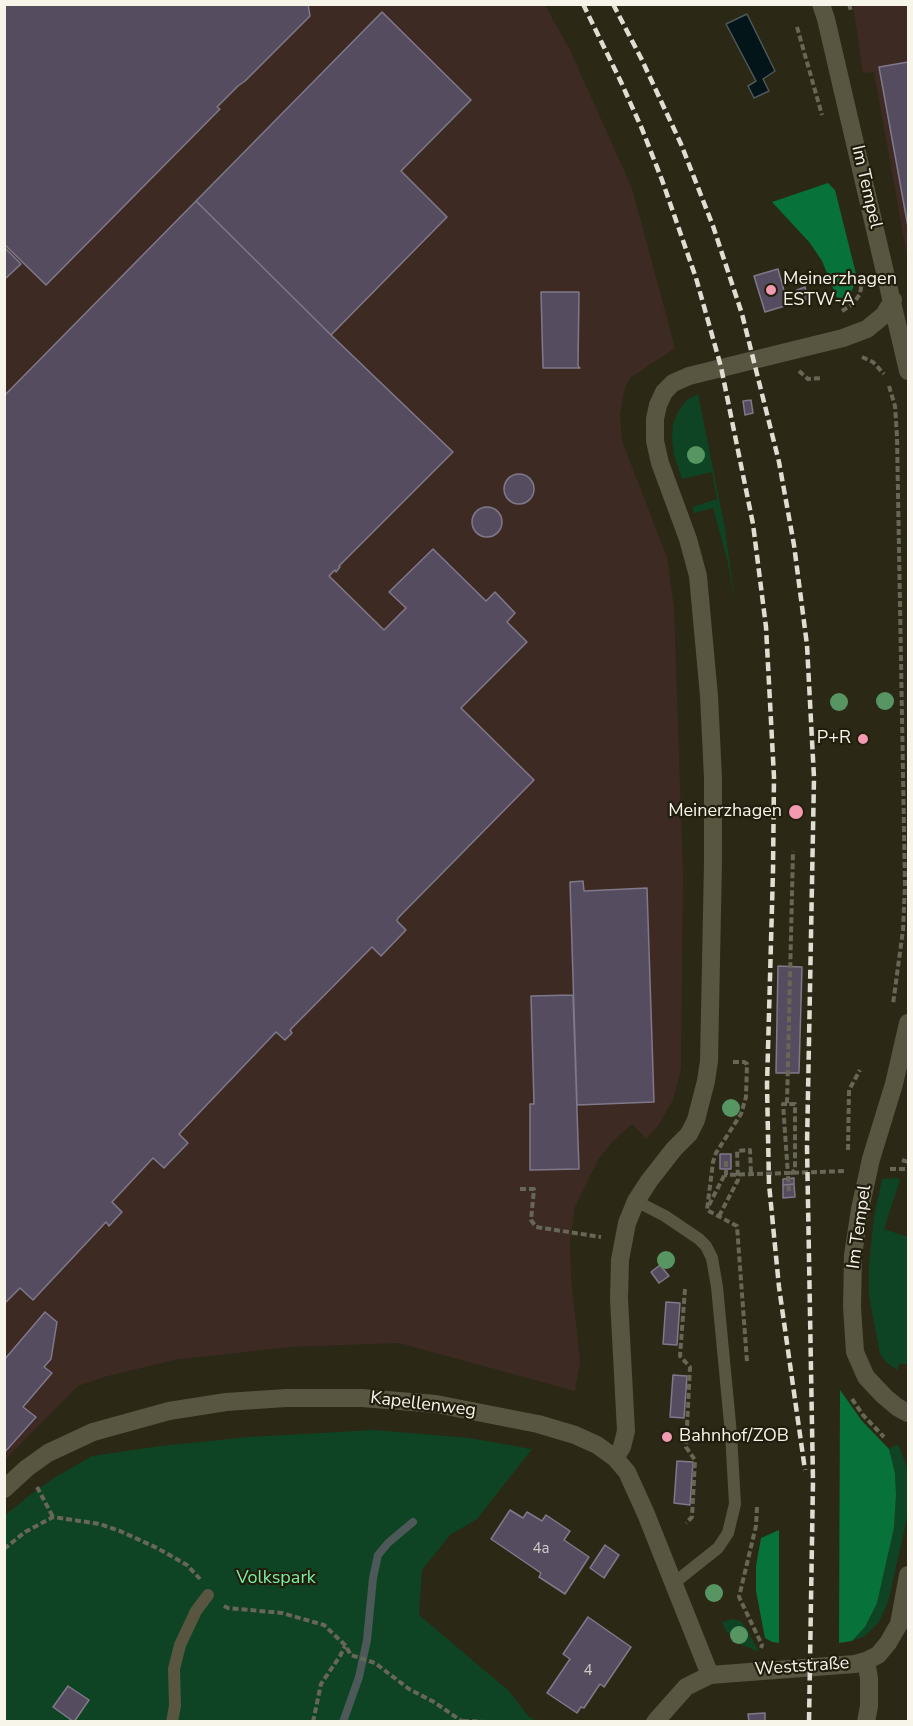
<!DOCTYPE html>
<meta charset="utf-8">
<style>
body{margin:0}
#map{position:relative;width:913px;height:1726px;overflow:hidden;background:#2b2816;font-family:"Nunito Sans",sans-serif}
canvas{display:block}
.frame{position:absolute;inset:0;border:6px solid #f7f5ea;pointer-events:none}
</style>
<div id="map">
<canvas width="913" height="1726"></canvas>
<div class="frame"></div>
</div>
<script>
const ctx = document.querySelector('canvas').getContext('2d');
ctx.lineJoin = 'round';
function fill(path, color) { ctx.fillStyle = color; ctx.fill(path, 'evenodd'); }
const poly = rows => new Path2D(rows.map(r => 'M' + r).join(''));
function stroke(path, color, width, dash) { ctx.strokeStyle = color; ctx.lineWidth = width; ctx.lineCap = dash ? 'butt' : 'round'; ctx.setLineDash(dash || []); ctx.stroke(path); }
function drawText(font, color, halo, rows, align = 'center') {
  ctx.font = font + ' "Nunito Sans",sans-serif'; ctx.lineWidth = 4.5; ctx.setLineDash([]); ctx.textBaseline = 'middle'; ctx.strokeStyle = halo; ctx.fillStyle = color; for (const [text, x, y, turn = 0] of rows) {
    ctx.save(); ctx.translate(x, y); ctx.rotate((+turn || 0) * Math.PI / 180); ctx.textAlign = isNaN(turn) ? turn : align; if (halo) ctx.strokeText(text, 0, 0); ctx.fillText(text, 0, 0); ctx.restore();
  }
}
const industrial = poly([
 [5,5,545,5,570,50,632,188,675,348,630,378,624,391,620,415,622,441,667,557,674,607,683,874,681,1068,673,1100,658,1126,646,1139,632,1124,612,1142,598,1160,575,1207,570,1243,571,1277,580,1361,575,1391,399,1343,290,1347,174,1360,104,1377,78,1386,5,1460],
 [853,5,908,5,908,262,874,72,863,73]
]);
const green = poly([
 [698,394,725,529,735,601,727,559,713,508,694,513,692,507,717,499,712,472,682,479,674,456,672,439,673,424,679,410,687,400],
 [896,1178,900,1180,884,1229,908,1237,908,1365,900,1363,897,1370,887,1363,880,1354,869,1296,869,1265,874,1217,882,1179],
 [374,1430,469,1438,532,1449,477,1519,450,1535,422,1570,419,1615,509,1691,529,1717,537,1721,5,1721,4,1516,30,1495,54,1478,92,1456,160,1446,249,1437],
 [898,1444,908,1470,908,1514,888,1602,879,1622,865,1636,852,1641,865,1627,877,1603,894,1528,896,1495,895,1473,889,1449],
 [733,1619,740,1621,745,1626,759,1652,740,1644,726,1631,722,1622]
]);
const forest = poly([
 [828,183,835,190,857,278,850,295,840,305,822,261,810,243,772,202],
 [840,1390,862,1421,889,1449,895,1473,896,1495,894,1528,877,1603,865,1627,852,1641,839,1643],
 [779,1530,779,1643,772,1642,765,1638,756,1591,756,1566,761,1538]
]);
const water = poly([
 [747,14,775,71,763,79,769,91,754,98,748,86,756,81,726,24,747,14]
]);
const stream = poly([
 [343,1722,359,1677,367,1640,373,1578,378,1555,388,1543,413,1522]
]);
const building = poly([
 [4,4,308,4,310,16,245,81,238,86,217,107,220,109,46,285,4,244,4,4],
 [382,12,471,100,401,171,447,217,331,335,196,201,382,12],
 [908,62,908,227,879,67,908,62],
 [196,201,331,335,453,452,339,566,340,567,336,572,335,570,329,576,384,630,406,608,389,592,433,549,486,601,495,592,515,613,507,622,527,642,461,708,534,780,398,918,397,921,406,930,381,956,372,947,290,1030,292,1033,285,1040,276,1032,179,1134,188,1143,164,1168,153,1158,112,1202,122,1212,109,1226,106,1222,33,1300,20,1288,4,1304,4,396,196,201],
 [4,247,21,264,6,278,4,277,4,247],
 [778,269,788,305,765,312,754,276,778,269],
 [805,287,808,299,800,301,797,290,805,287],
 [541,292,579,292,578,366,580,368,543,368,541,292],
 [751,400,753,413,745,415,743,401,751,400],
 '504 489a15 15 0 1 1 30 0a15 15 0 1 1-30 0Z',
 '472 522a15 15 0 1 1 30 0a15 15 0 1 1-30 0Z',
 [583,881,584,891,647,888,654,1102,577,1105,570,882,583,881],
 [778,966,802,967,799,1073,776,1073,778,966],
 [573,995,579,1169,530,1170,530,1104,534,1104,531,996,573,995],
 [720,1154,731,1154,731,1169,720,1169,720,1154],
 [794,1178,794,1184,783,1185,783,1179,794,1178],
 [794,1184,795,1197,783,1198,783,1185,794,1184],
 [660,1265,669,1276,659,1283,651,1272,660,1265],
 [666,1302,680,1303,677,1345,663,1344,666,1302],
 [45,1312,57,1322,51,1359,44,1367,52,1373,23,1407,36,1417,4,1453,4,1360,45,1312],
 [673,1375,687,1376,684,1418,670,1417,673,1375],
 [677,1461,693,1462,690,1505,674,1503,677,1461],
 [510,1510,523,1518,527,1512,542,1521,546,1515,570,1531,564,1540,589,1557,565,1594,539,1577,541,1573,491,1539,510,1510],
 [605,1545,619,1555,604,1578,590,1568,605,1545],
 [588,1617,631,1647,604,1687,600,1684,584,1708,581,1707,577,1713,547,1693,570,1659,563,1654,588,1617],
 [68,1686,89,1700,74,1722,53,1707,68,1686],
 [765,1713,765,1722,749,1722,748,1714,765,1713]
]);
const path = poly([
 [849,4,851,11],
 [797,27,822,115],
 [842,311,853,304,860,294,862,282],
 [862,357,873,362,884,374],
 [799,371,808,379,822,378],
 [889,386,895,406,897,437,905,885,903,930,893,1004],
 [733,1062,744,1062,747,1064,746,1097,741,1114,716,1153,713,1162,707,1210,737,1226,747,1362],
 [787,1104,783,1104,788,1175],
 [848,1150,849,1090,860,1070],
 [902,1160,908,1162],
 [726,1161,726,1175,847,1171],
 [890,1169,908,1169],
 [520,1189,534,1189,531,1220,536,1227,601,1237],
 [789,1191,788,1176,795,1170,795,1104,787,1104,793,851],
 [709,1205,725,1174],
 [719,1216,738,1180,737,1151,750,1150,751,1174],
 [685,1289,680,1356,690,1367,686,1447,695,1460,692,1517,686,1523],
 [907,1369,908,1369],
 [852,1399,863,1415,884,1437],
 [37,1487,53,1517],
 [757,1507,756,1526,739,1597,762,1645,761,1648],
 [4,1549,25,1532,53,1517,100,1524,120,1531,157,1548,187,1565,200,1579],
 [224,1606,228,1608,282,1613,324,1625,345,1645,351,1655,375,1663,409,1689,434,1702,463,1722],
 [463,1721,490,1722],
 [313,1722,321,1684,340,1656,345,1646]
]);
const lane = poly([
 [636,1201,665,1216,699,1239,706,1246,712,1258,717,1287,731,1434,735,1504,728,1533,718,1548,674,1583],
 [172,1722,175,1706,174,1669,180,1645,196,1611,208,1595]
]);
const street = poly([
 [821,4,826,19,908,371],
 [908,1023,894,1084,871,1159,860,1209,853,1255,852,1307,855,1352,866,1377,884,1396,897,1407,908,1413],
 [615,1458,622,1447,626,1431,619,1299,620,1260,627,1223,636,1201,649,1181,674,1149,689,1134,696,1120,706,1081,709,1061,713,862,713,778,709,696,698,576,688,539,660,463,655,441,655,419,658,405,664,392,673,383,689,376,843,338,867,329,884,315,893,300],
 [4,1489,27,1468,48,1453,93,1432,169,1411,226,1402,286,1398,362,1398,436,1404,538,1424,575,1435,597,1445,615,1458,627,1472,646,1514,710,1675],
 [866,1722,869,1706,869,1678,866,1661]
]);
const secondary = poly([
 [655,1722,686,1687,710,1675,855,1664,866,1661,878,1655,888,1643,899,1624,908,1575]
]);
const rail = poly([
 [583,4,621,82,642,129,662,180,696,278,721,367,753,524,766,627,774,777,773,871,767,1085,769,1184,779,1287,805,1470],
 [613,4,641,58,681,144,713,226,742,314,779,462,794,545,807,645,814,778,807,1146,813,1481,809,1722]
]);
const trees = [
 [696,455],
 [885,701],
 [839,702],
 [731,1108],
 [666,1260],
 [714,1593],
 [739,1635]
];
const markers = [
 [771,290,6,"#f29ab0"],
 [863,739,6,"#f29ab0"],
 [796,812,8,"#f29ab0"],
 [667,1437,6,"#f29ab0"]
];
const numberNames = [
 ["4a",541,1549],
 ["4",588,1671]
];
const streetNames = [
 ["Im Tempel",866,187,77],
 ["Im Tempel",860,1227,-82],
 ["Kapellenweg",423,1405,7],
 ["Weststraße",802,1667,-4]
];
const poiNames = [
 ["Meinerzhagen",783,280],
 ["ESTW-A",783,301],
 ["P+R",851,739,"right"],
 ["Meinerzhagen",782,812,"right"],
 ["Bahnhof/ZOB",679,1437]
];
const parkNames = [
 ["Volkspark",276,1579]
];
fill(industrial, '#3c2a23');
fill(green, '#0e4423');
fill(forest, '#07733b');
fill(water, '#041519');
stroke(water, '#4d5858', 1.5);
stroke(stream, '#4d5858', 8);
fill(building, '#554d5f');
stroke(building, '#80788b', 1.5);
stroke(path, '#686656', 4, [6, 3]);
stroke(lane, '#585541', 12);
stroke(street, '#585541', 18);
stroke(secondary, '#585541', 18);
stroke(rail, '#e0ded2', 4.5, [9, 4.5]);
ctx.fillStyle = '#579662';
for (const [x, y] of trees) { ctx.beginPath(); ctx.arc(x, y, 9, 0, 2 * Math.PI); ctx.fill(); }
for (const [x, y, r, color] of markers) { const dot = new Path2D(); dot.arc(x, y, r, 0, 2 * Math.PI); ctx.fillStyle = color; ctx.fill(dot); stroke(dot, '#211e0d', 2); }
drawText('15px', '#cecbc7', null, numberNames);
drawText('18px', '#f7f5ea', '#211e0d', streetNames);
drawText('18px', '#f7f5ea', '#211e0d', poiNames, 'left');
drawText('18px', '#7bf0a1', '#211e0d', parkNames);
</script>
